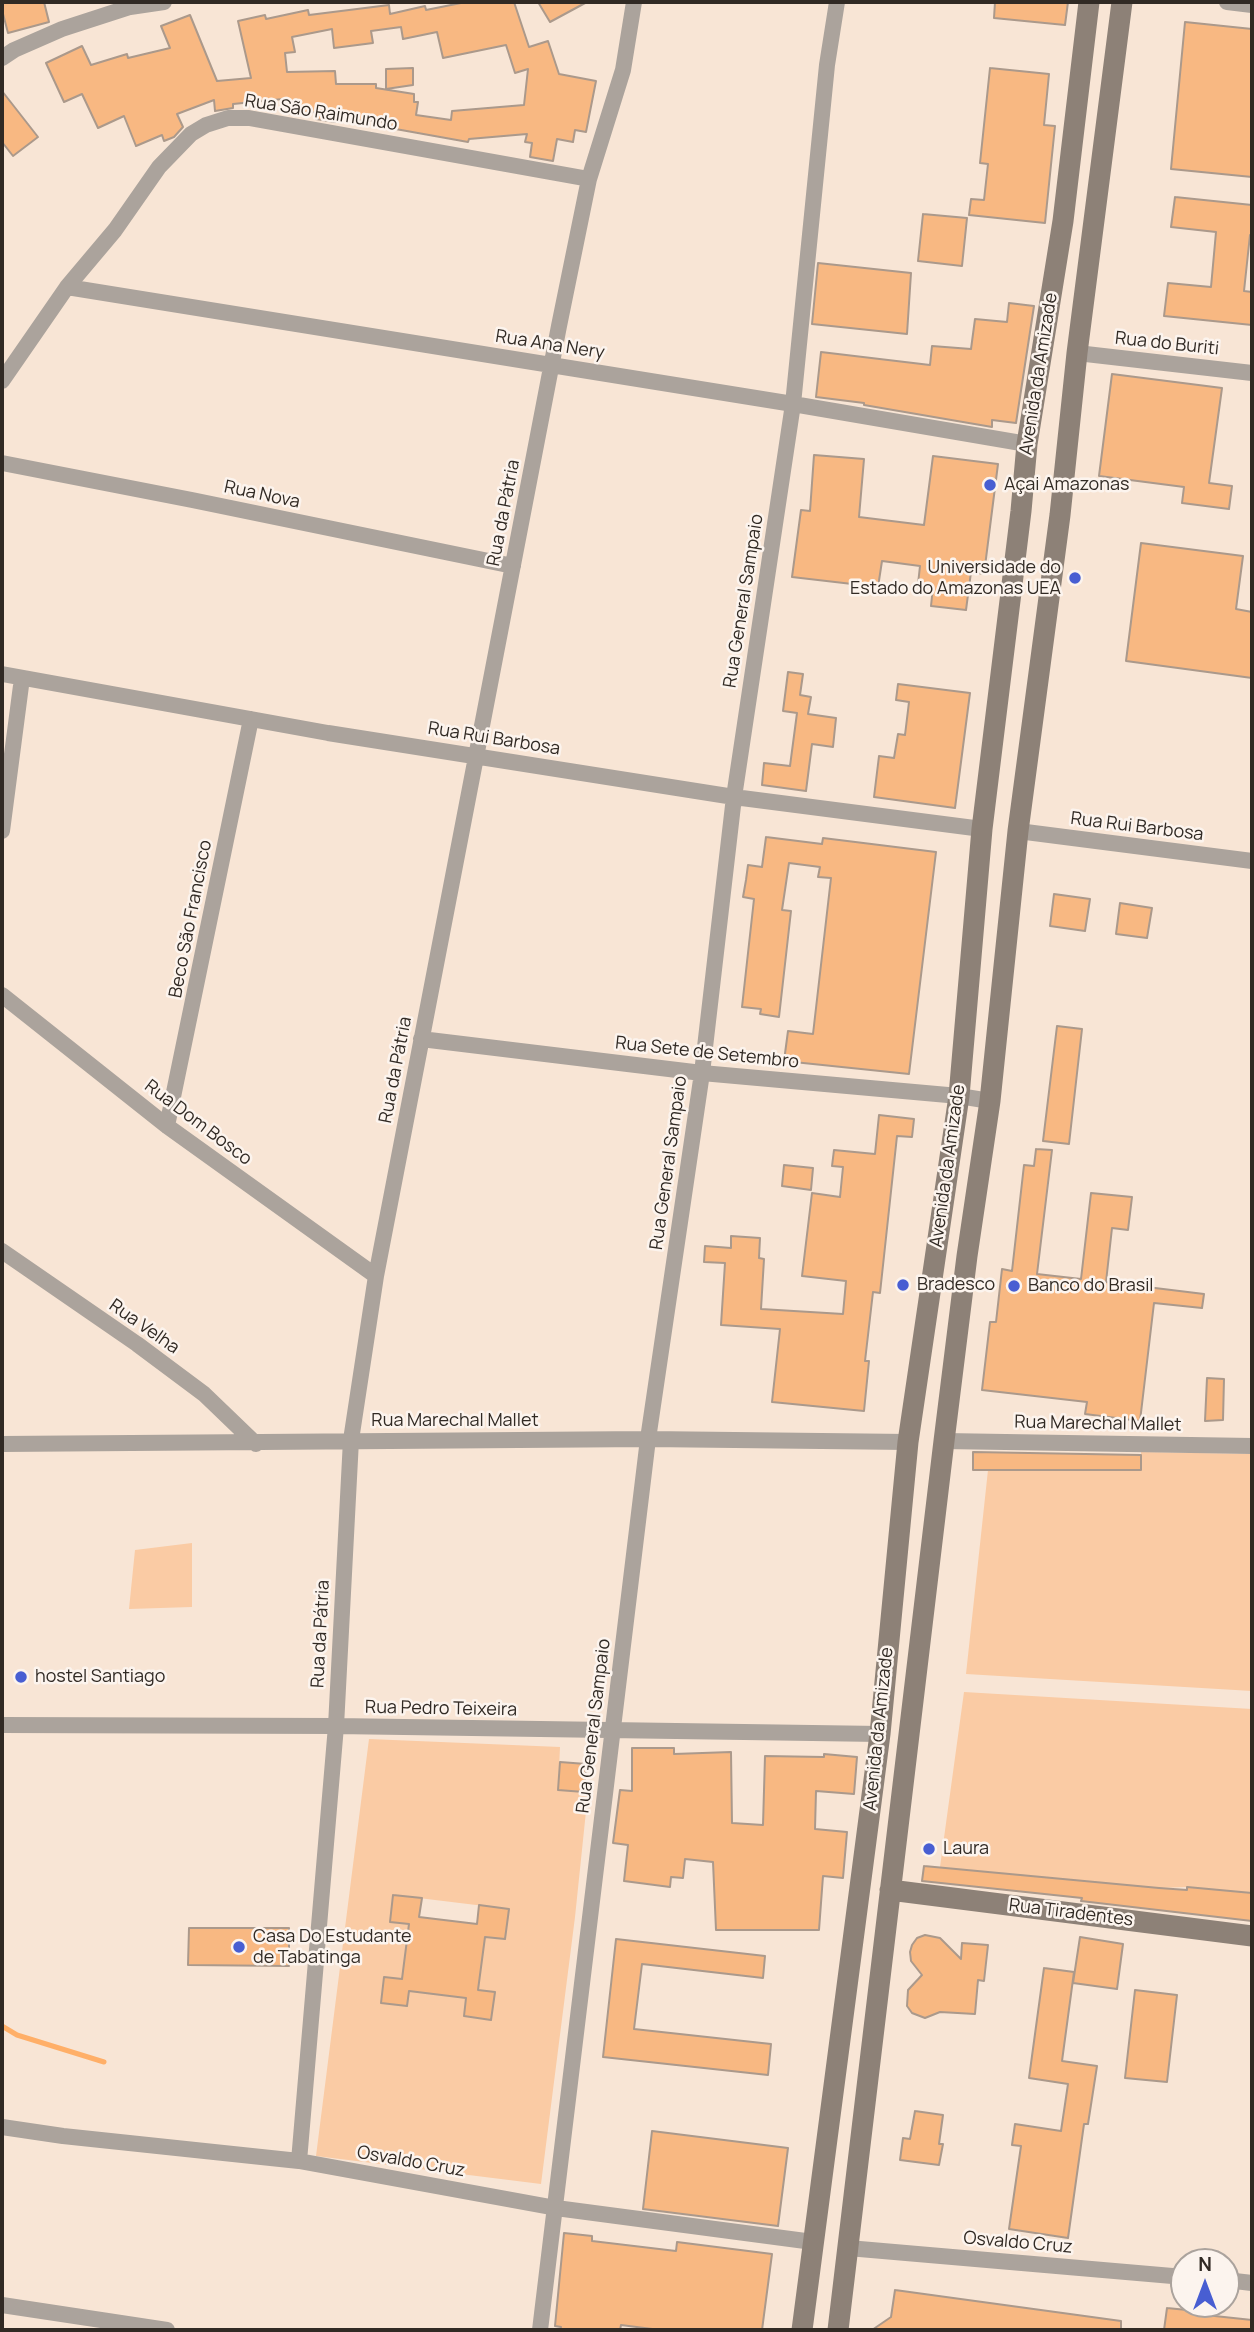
<!DOCTYPE html>
<meta charset="utf-8">
<style>
body{margin:0}
#map{position:relative;width:1254px;height:2332px;overflow:hidden;background:#f8e5d5;font-family:Manrope,sans-serif}
canvas{display:block}
.frame{position:absolute;inset:0;border:4px solid #312a24;pointer-events:none}
.north{position:absolute;left:1170px;top:2248px;width:70px;height:70px;box-sizing:border-box;background:#fcf4ee;border:2px solid #aba39d;border-radius:50%;rotate:0deg;font-size:19px;font-weight:700;line-height:28px;text-align:center;color:#312a24}
.north::after{content:'';display:block;margin:auto;width:24px;height:32px;background:#485ed2;clip-path:polygon(50% 0,100% 100%,50% 72%,0 100%)}
</style>
<div id="map">
<canvas width="1254" height="2332"></canvas>
<div class="frame"></div>
<div class="north">N</div>
</div>
<script>
const ctx = document.querySelector('canvas').getContext('2d');
ctx.lineJoin = 'round';
function fill(path, color) { ctx.fillStyle = color; ctx.fill(path, 'evenodd'); }
const poly = rows => new Path2D(rows.map(r => 'M' + r).join(''));
function stroke(path, color, width, dash) { ctx.strokeStyle = color; ctx.lineWidth = width; ctx.lineCap = dash ? 'butt' : 'round'; ctx.setLineDash(dash || []); ctx.stroke(path); }
function drawText(font, color, halo, rows, align = 'center') {
  ctx.font = font + ' Manrope,sans-serif'; ctx.lineWidth = 5; ctx.setLineDash([]); ctx.textBaseline = 'middle'; ctx.strokeStyle = halo; ctx.fillStyle = color; for (const [text, x, y, turn = 0] of rows) {
    ctx.save(); ctx.translate(x, y); ctx.rotate((+turn || 0) * Math.PI / 180); ctx.textAlign = isNaN(turn) ? turn : align; if (halo) ctx.strokeText(text, 0, 0); ctx.fillText(text, 0, 0); ctx.restore();
  }
}
const green = poly([
 [1141,1452,1252,1454,1252,1691,966,1674,988,1470,1141,1470],
 [192,1543,192,1607,129,1609,135,1550],
 [964,1692,1252,1709,1252,1893,1187,1887,1159,1888,940,1867],
 [369,1739,560,1747,558,1790,588,1792,575,1917,541,2184,316,2156],
 [394,1895,509,1909,505,1939,485,1937,478,1990,495,1992,491,2020,464,2016,466,1998,409,1991,407,2006,381,2003,384,1978,402,1979,409,1924,390,1922]
]);
const stream = poly([
 [2,2026,17,2035,104,2062]
]);
const building = poly([
 [2,2,44,2,49,22,8,33,2,10,2,2],
 [466,2,514,2,529,47,548,41,559,74,596,81,586,132,575,130,573,142,557,139,553,161,530,157,532,143,525,142,527,134,469,139,468,142,390,128,391,122,336,119,335,122,316,119,317,112,284,114,283,99,233,104,233,108,215,111,214,100,177,114,183,127,174,137,164,141,162,135,136,146,124,116,98,128,82,94,64,102,46,63,82,46,91,65,127,54,128,58,170,48,161,26,190,15,217,81,251,78,238,21,265,15,266,19,308,10,309,15,389,5,390,14,425,6,426,10,466,2],
 [401,27,403,39,437,32,443,58,506,45,515,73,528,69,524,105,452,111,451,120,416,115,418,102,414,102,414,94,376,88,376,84,336,84,335,71,287,72,285,53,295,52,292,37,332,29,334,48,373,43,371,31,401,27],
 [538,2,587,2,550,22,538,2],
 [995,2,1068,2,1065,25,994,18,995,2],
 [1185,22,1252,29,1252,177,1171,169,1185,22],
 [413,68,413,85,386,89,386,69,413,68],
 [990,68,1049,74,1044,125,1055,126,1045,223,969,215,971,199,984,200,988,164,980,163,990,68],
 [2,91,38,137,13,156,2,142,2,91],
 [1175,197,1252,205,1252,236,1250,235,1244,291,1252,292,1252,325,1164,316,1168,283,1211,287,1216,232,1171,227,1175,197],
 [923,214,967,218,962,266,918,261,923,214],
 [818,263,911,273,907,334,812,324,818,263],
 [1009,303,1034,306,1016,423,992,420,992,427,864,405,864,403,816,397,821,352,930,365,932,346,971,349,975,319,1007,322,1009,303],
 [1112,374,1222,388,1209,483,1232,486,1229,509,1182,503,1184,487,1099,476,1112,374],
 [814,455,864,459,859,517,924,525,933,456,998,464,984,574,971,572,966,610,931,606,933,587,918,584,920,566,882,561,878,587,792,577,801,510,810,511,814,455],
 [1141,543,1243,556,1236,609,1252,612,1252,678,1126,661,1141,543],
 [788,672,803,674,800,695,811,697,808,714,836,718,833,747,812,744,806,791,762,785,764,763,790,766,797,713,783,711,788,672],
 [898,684,970,693,955,808,874,797,879,756,894,758,898,734,905,735,909,702,896,700,898,684],
 [766,837,822,844,823,838,936,852,909,1074,784,1061,788,1031,813,1034,831,878,818,877,820,867,789,863,782,910,791,911,779,1017,760,1014,761,1009,742,1007,754,899,743,897,746,880,748,865,762,867,766,837],
 [1054,894,1090,899,1085,931,1050,926,1054,894],
 [1120,903,1152,908,1147,938,1116,934,1120,903],
 [1057,1026,1082,1029,1069,1144,1043,1141,1057,1026],
 [879,1115,914,1119,912,1137,897,1136,880,1293,873,1292,865,1361,869,1361,864,1411,772,1402,780,1329,721,1325,725,1263,704,1262,705,1246,731,1248,731,1236,760,1238,759,1258,764,1259,761,1309,843,1314,846,1281,802,1276,812,1193,840,1197,843,1167,832,1166,834,1150,875,1154,879,1115],
 [1036,1149,1052,1150,1037,1274,1081,1279,1091,1193,1132,1197,1128,1230,1112,1228,1106,1282,1204,1294,1202,1308,1154,1303,1140,1421,1085,1414,1087,1402,982,1390,990,1322,996,1322,1002,1269,1012,1271,1024,1165,1034,1166,1036,1149],
 [784,1165,813,1168,811,1190,782,1186,784,1165],
 [1207,1378,1224,1379,1223,1420,1205,1421,1207,1378],
 [973,1452,1141,1455,1141,1470,973,1470,973,1452],
 [632,1748,674,1748,674,1754,731,1752,732,1823,763,1825,765,1756,824,1757,824,1754,857,1757,854,1794,816,1791,815,1829,847,1832,843,1878,823,1876,819,1930,716,1930,713,1862,685,1859,683,1878,671,1877,670,1887,624,1881,628,1845,613,1843,620,1790,632,1791,632,1748],
 [560,1762,586,1764,584,1792,558,1790,560,1762],
 [924,1866,1159,1888,1187,1890,1187,1887,1252,1893,1252,1921,1081,1901,1082,1898,922,1881,924,1866],
 [393,1895,422,1898,419,1917,477,1924,479,1905,509,1909,505,1939,485,1937,478,1990,495,1992,491,2020,464,2016,466,1998,409,1991,407,2006,381,2003,384,1977,402,1979,409,1924,390,1922,393,1895],
 [189,1928,289,1928,289,1966,188,1965,189,1928],
 [925,1935,940,1938,961,1959,962,1943,988,1945,984,1981,978,1980,975,2014,940,2012,925,2018,912,2013,907,2006,908,1990,922,1975,911,1961,910,1952,912,1945,917,1938,925,1935],
 [1080,1937,1123,1944,1117,1989,1073,1983,1080,1937],
 [616,1939,765,1956,763,1978,642,1964,634,2029,771,2044,768,2075,603,2057,616,1939],
 [1044,1968,1074,1972,1062,2061,1097,2066,1088,2124,1084,2124,1068,2238,1009,2229,1021,2146,1012,2145,1015,2124,1061,2131,1068,2084,1029,2078,1044,1968],
 [1135,1990,1177,1995,1167,2082,1125,2078,1135,1990],
 [915,2111,943,2115,939,2144,943,2144,939,2165,900,2160,903,2138,910,2139,915,2111],
 [652,2131,788,2148,778,2226,643,2209,652,2131],
 [564,2233,592,2236,592,2241,676,2251,677,2242,772,2254,762,2330,660,2330,621,2325,620,2330,560,2330,561,2327,555,2326,564,2233],
 [895,2290,1121,2321,1121,2330,872,2330,891,2317,895,2290],
 [1167,2308,1197,2311,1196,2314,1252,2320,1252,2330,1164,2330,1167,2308]
]);
const street = poly([
 [1227,2,1252,5],
 [2,58,14,50,62,29,130,7,164,2],
 [67,287,793,404,1027,444],
 [1077,353,1252,373],
 [2,381,67,287,115,230,159,167,191,134,206,125,228,118,249,118,589,179],
 [2,463,192,500,513,566],
 [2,674,328,733,734,797,982,829],
 [2,831,22,678],
 [1018,831,1252,861],
 [2,995,167,1126,376,1276],
 [421,1039,702,1073,959,1096,990,1101],
 [167,1126,251,719],
 [2,1251,137,1344,204,1394,256,1444],
 [944,1441,1252,1446],
 [2,1444,648,1439,908,1442],
 [2,1725,336,1726,880,1734],
 [2,2127,63,2136,299,2161,556,2208,813,2242],
 [299,2161,336,1726,351,1440,376,1276,559,326,589,179,623,70,634,2],
 [848,2248,1184,2277],
 [1226,2280,1252,2283],
 [2,2305,167,2330],
 [540,2330,648,1439,702,1073,734,797,793,404,827,65,837,2]
]);
const secondary = poly([
 [890,1890,1252,1936],
 [802,2330,880,1734,908,1442,959,1096,982,829,1021,511,1027,444,1063,221,1089,2],
 [838,2330,944,1441,967,1256,990,1101,1018,831,1060,515,1077,353,1122,2]
]);
const markers = [
 [990,485,7,"#485ed2"],
 [1075,578,7,"#485ed2"],
 [903,1285,7,"#485ed2"],
 [1014,1286,7,"#485ed2"],
 [21,1677,7,"#485ed2"],
 [929,1849,7,"#485ed2"],
 [239,1947,7,"#485ed2"]
];
const streetNames = [
 ["Rua São Raimundo",321,113,9],
 ["Rua do Buriti",1167,344,6],
 ["Rua Ana Nery",550,345,9],
 ["Avenida da Amizade",1039,374,-81],
 ["Rua Nova",262,495,12],
 ["Rua da Pátria",504,513,-79],
 ["Rua General Sampaio",744,601,-81],
 ["Rua Rui Barbosa",494,739,9],
 ["Rua Rui Barbosa",1137,827,7],
 ["Beco São Francisco",191,919,-79],
 ["Rua Sete de Setembro",707,1053,6],
 ["Rua da Pátria",396,1070,-79],
 ["Rua Dom Bosco",198,1123,37],
 ["Rua General Sampaio",669,1163,-82],
 ["Avenida da Amizade",948,1166,-82],
 ["Rua Velha",144,1327,35],
 ["Rua Marechal Mallet",455,1421],
 ["Rua Marechal Mallet",1098,1424,1],
 ["Rua da Pátria",321,1634,-87],
 ["Rua Pedro Teixeira",441,1709,1],
 ["Rua General Sampaio",594,1726,-83],
 ["Avenida da Amizade",879,1729,-84],
 ["Rua Tiradentes",1071,1913,7],
 ["Osvaldo Cruz",411,2162,10],
 ["Osvaldo Cruz",1018,2243,5]
];
const poiNames = [
 ["Açai Amazonas",1004,485],
 ["Universidade do",1061,568,"right"],
 ["Estado do Amazonas UEA",1061,589,"right"],
 ["Bradesco",917,1285],
 ["Banco do Brasil",1028,1286],
 ["hostel Santiago",35,1677],
 ["Laura",943,1849],
 ["Casa Do Estudante",253,1937],
 ["de Tabatinga",253,1958]
];
fill(green, '#facba4');
stroke(stream, '#ffaf68', 5);
fill(building, '#f8b882');
stroke(building, '#ab998b', 2);
stroke(street, '#aba39c', 16);
stroke(secondary, '#8d8177', 21);
for (const [x, y, r, color] of markers) { const dot = new Path2D(); dot.arc(x, y, r, 0, 2 * Math.PI); ctx.fillStyle = color; ctx.fill(dot); stroke(dot, '#fcf4ee', 2.5); }
drawText('18px', '#312a24', '#fcf4ee', streetNames);
drawText('18px', '#312a24', '#fcf4ee', poiNames, 'left');
</script>
